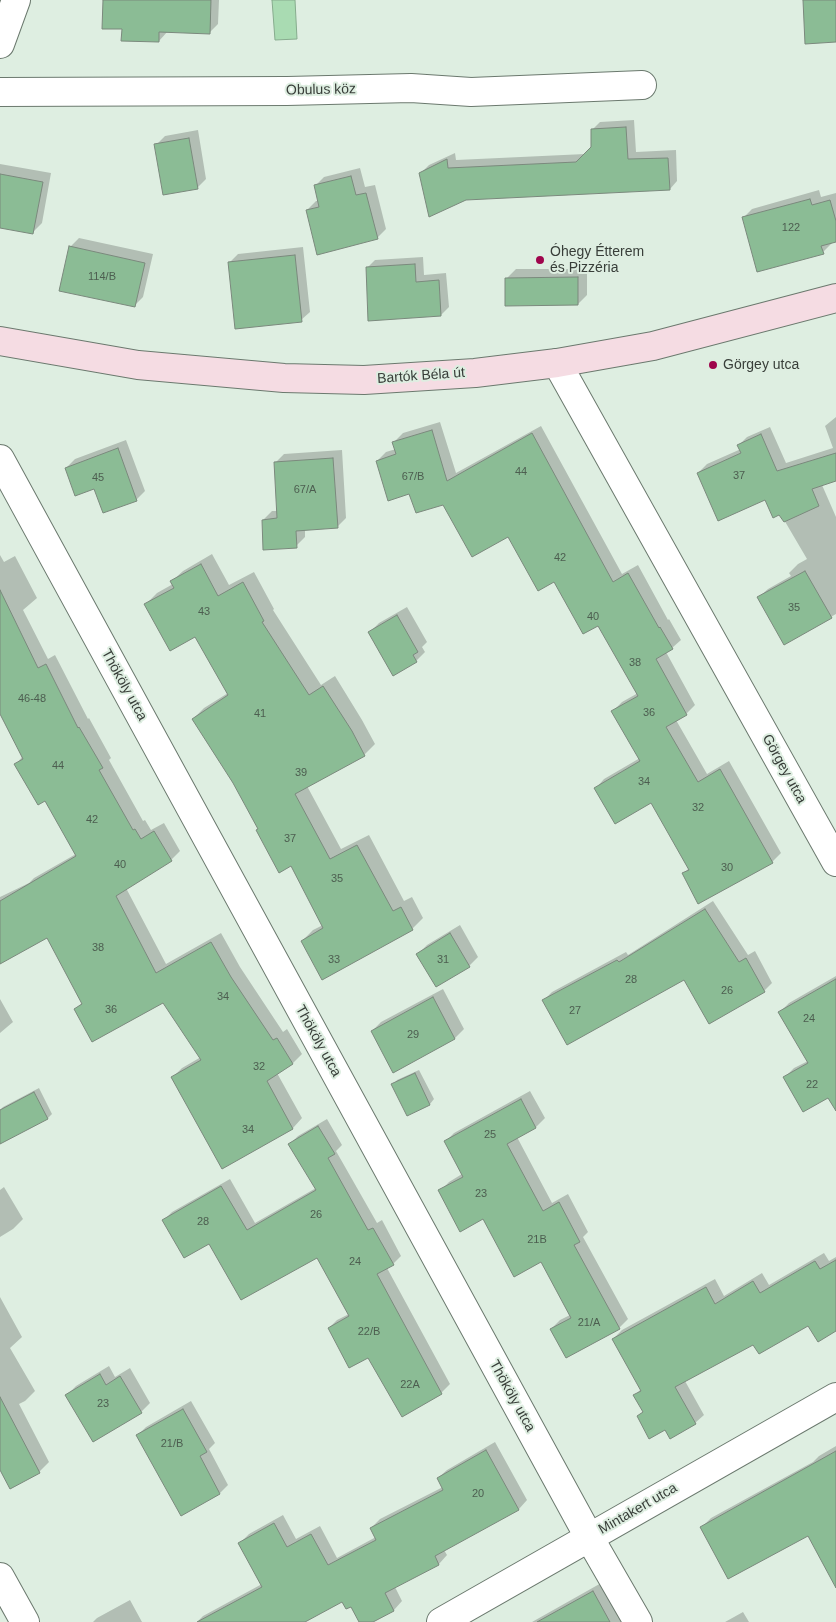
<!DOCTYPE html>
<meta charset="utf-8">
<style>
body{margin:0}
canvas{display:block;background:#deeee1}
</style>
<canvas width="836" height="1622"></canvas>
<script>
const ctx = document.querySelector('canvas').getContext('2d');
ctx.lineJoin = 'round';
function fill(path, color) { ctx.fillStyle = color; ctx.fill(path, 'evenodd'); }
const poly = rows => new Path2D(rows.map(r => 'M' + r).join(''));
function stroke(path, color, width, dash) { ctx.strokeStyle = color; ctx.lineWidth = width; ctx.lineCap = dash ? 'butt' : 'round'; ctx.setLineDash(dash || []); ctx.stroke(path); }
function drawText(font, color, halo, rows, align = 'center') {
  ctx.font = font + ' Helvetica,sans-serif'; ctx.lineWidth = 4; ctx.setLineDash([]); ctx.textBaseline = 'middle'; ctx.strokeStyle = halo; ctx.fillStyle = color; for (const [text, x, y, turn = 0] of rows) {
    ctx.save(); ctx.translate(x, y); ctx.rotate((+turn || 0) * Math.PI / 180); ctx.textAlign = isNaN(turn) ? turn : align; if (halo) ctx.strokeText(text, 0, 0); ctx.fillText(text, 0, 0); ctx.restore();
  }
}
const water = poly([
 [272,0,295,0,297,39,275,40,272,0]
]);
const shadow = poly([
 [104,0,219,0,218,24,209,33,168,31,159,41,123,28],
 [634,120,636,152,676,150,677,181,670,189,421,173,429,165,455,153,456,160,585,154,593,147,592,130,600,122],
 [198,130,206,179,197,188,156,145,165,136],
 [0,164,51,173,42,223,33,232,0,226],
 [360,168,365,187,375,185,386,229,377,238,307,210,316,201,319,201,315,186,324,177],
 [819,190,821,197,836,193,836,241,832,242,832,243,823,252,743,218,752,209],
 [79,238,153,254,143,297,134,306,70,247],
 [303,247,310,312,301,320,229,263,238,254],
 [423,257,424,275,446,273,449,307,441,315,367,268,375,260],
 [516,269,587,269,587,295,578,304,507,278],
 [836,417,836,480,822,485,836,517,836,614,784,643,759,597,768,589,791,576,789,573,798,564,807,559,780,513,765,499,698,473,707,464,741,449,739,445,747,437,770,427,786,463,833,448,825,426],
 [440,422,456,473,541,426,622,574,638,565,668,620,669,619,681,640,672,648,666,652,695,705,686,714,676,720,707,774,729,761,781,853,772,862,683,874,689,868,651,801,596,788,604,779,640,758,613,711,622,702,638,693,599,624,509,535,444,503,410,493,377,461,386,452,396,449,394,442,403,433],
 [126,440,145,491,136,500,95,487,66,468,75,459],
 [342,450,346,518,337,527,305,529,305,537,296,546,263,520,272,511,278,511,275,463,284,454],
 [212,554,229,585,254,572,274,609,273,610,321,685,335,676,362,720,375,744,364,755,307,786,341,849,369,835,404,901,412,897,423,918,412,929,302,941,313,930,323,925,291,864,260,828,234,782,193,719,204,708,228,693,196,635,146,604,157,593,173,584,172,581,183,571],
 [0,555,4,562,15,556,37,598,23,610,48,659,55,655,88,719,89,718,111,758,109,760,143,821,145,820,151,830,164,823,180,851,171,860,126,888,166,964,221,933,240,967,283,1032,287,1029,302,1054,293,1063,277,1073,302,1118,293,1128,223,1167,173,1077,182,1068,201,1057,164,1001,75,1009,83,1002,48,936,0,963,0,897,29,883,34,878,76,854,45,799,16,764,23,756,0,711],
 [407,607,427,642,422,647,425,652,416,661,370,632,379,623],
 [713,901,748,955,755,951,772,983,764,991,684,978,544,1000,552,992,626,952,628,955],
 [460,925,478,957,469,966,418,954,427,945],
 [836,976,836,1093,785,1077,794,1068,808,1061,780,1012,789,1003],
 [443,989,464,1029,455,1038,393,1071,372,1031,381,1022],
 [0,999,13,1022,0,1033],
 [419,1070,434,1099,430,1104,407,1115,393,1085,397,1080],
 [39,1088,52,1114,48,1118,12,1136,0,1113,0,1110,3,1107],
 [530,1091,545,1118,536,1127,517,1137,552,1203,568,1194,588,1232,583,1237,628,1319,619,1328,551,1329,560,1320,570,1315,541,1261,484,1217,440,1191,449,1182,462,1174,445,1142,454,1133],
 [327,1119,342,1145,336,1151,377,1223,382,1220,401,1256,393,1264,387,1268,450,1384,441,1393,403,1415,369,1356,329,1328,337,1320,349,1314,317,1257,210,1242,164,1220,172,1212,230,1179,255,1223,316,1188,290,1144,298,1136],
 [4,1187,23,1219,13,1229,0,1237,0,1190],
 [824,1253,829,1261,836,1257,836,1330,809,1324,754,1343,685,1381,704,1415,695,1423,665,1429,638,1417,644,1411,635,1395,641,1389,613,1339,622,1330,715,1279,724,1296,762,1273,769,1285],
 [0,1297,22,1337,10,1348,35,1391,25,1401,19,1404,49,1462,39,1472,0,1454],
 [109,1366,115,1377,130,1368,150,1403,141,1412,67,1395,76,1386],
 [191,1401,215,1443,209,1449,228,1485,220,1493,138,1435,146,1427],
 [495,1442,527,1500,519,1509,444,1550,447,1555,439,1564,395,1587,402,1601,394,1610,370,1622,361,1622,352,1605,343,1600,303,1622,197,1622,203,1616,262,1584,240,1543,249,1534,283,1515,296,1539,320,1526,337,1558,376,1537,371,1528,380,1519,443,1487,438,1478,447,1470],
 [836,1446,836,1518,702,1527,711,1518,813,1462,819,1456],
 [603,1582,625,1622,532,1622],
 [130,1600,142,1622,93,1622,97,1618],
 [743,1612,749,1622,725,1622]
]);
const building = poly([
 [103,0,211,0,210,34,159,32,159,42,121,41,122,29,102,29,103,0],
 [803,0,836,0,836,42,805,44,803,0],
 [626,127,628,159,668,158,670,190,466,200,429,217,419,173,447,159,448,168,576,162,591,147,591,129,626,127],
 [189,138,198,189,163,195,154,144,189,138],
 [0,174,43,182,33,234,0,228,0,174],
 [351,176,356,195,366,193,378,239,317,255,306,210,319,207,314,185,351,176],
 [810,199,812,205,830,200,836,221,836,242,821,246,824,254,757,272,742,217,810,199],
 [69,246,145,263,135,307,59,291,69,246],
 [295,255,302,322,235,329,228,262,295,255],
 [415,264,416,282,439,280,441,316,368,321,366,267,415,264],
 [578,277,578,305,505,306,505,278,578,277],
 [432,430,447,481,532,433,613,582,628,573,659,628,660,627,673,649,656,659,687,715,666,727,698,782,720,769,773,863,698,904,682,873,689,870,651,803,615,824,594,788,640,761,611,711,638,696,598,626,583,634,554,582,538,591,508,537,472,557,443,505,416,513,409,494,388,501,376,461,396,454,392,442,432,430],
 [761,434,777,471,836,453,836,481,812,489,819,506,784,522,779,515,773,518,765,500,718,521,697,473,741,453,737,445,761,434],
 [118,448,137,501,103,513,94,489,75,496,65,468,118,448],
 [333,458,338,528,296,531,297,548,263,550,262,520,277,518,274,462,333,458],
 [201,564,218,596,243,582,264,621,262,622,309,695,323,686,352,731,365,756,295,794,330,859,357,845,393,911,401,907,413,930,322,980,301,941,323,928,291,866,279,873,256,830,258,829,233,783,192,719,228,695,195,637,170,651,144,604,174,588,170,581,201,564],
 [805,571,832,618,784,645,757,597,805,571],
 [0,590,38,668,46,664,78,728,79,727,103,768,99,770,133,830,135,829,141,839,154,831,172,861,116,896,156,973,211,942,231,977,273,1040,277,1038,293,1064,267,1081,293,1129,222,1169,171,1077,201,1060,163,1003,92,1042,74,1009,82,1004,47,938,0,964,0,901,76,856,45,801,38,805,14,764,23,759,0,714,0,590],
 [397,615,418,652,413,655,417,662,393,676,368,632,397,615],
 [705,909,739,962,746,958,765,992,709,1024,684,980,567,1045,542,1000,617,960,619,962,705,909],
 [450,933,470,967,436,987,416,954,450,933],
 [836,979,836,1111,828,1098,803,1112,783,1077,808,1063,778,1012,836,979],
 [433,997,455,1039,393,1073,371,1031,433,997],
 [415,1073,430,1105,407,1116,391,1084,415,1073],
 [34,1092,48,1119,0,1144,0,1110,34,1092],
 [521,1099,536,1128,507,1144,543,1211,559,1202,580,1242,574,1245,620,1329,566,1358,550,1329,571,1318,541,1262,514,1277,483,1219,460,1232,438,1190,463,1177,444,1141,521,1099],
 [318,1126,335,1154,328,1158,368,1230,373,1228,394,1265,377,1274,442,1394,402,1417,368,1358,349,1368,328,1328,349,1316,317,1258,241,1300,209,1244,184,1258,162,1220,221,1186,247,1230,316,1190,288,1144,318,1126],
 [836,1260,836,1331,818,1342,808,1326,759,1354,753,1345,675,1387,696,1424,670,1439,665,1430,649,1439,637,1416,643,1412,633,1395,641,1391,612,1339,706,1287,715,1304,753,1281,760,1293,815,1261,820,1269,836,1260],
 [100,1374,106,1385,120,1376,142,1413,93,1442,65,1395,100,1374],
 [0,1397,40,1473,10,1489,0,1470,0,1397],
 [183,1409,207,1452,200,1456,220,1494,181,1516,136,1435,183,1409],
 [486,1450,519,1510,435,1556,439,1565,385,1593,394,1611,373,1622,359,1622,351,1607,346,1609,342,1602,305,1622,197,1622,262,1587,238,1543,274,1523,287,1547,311,1534,328,1565,376,1540,370,1528,443,1490,437,1478,486,1450],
 [836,1451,836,1588,808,1536,728,1579,700,1527,836,1451],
 [593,1591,610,1622,537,1622,593,1591]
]);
const street = poly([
 [0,44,16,0],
 [0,92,287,91,411,88,471,92,642,85],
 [557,363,836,862],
 [0,459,589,1537,638,1622],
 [0,1577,25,1622],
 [441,1622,836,1397]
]);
const secondary = poly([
 [0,341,138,365,284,378,364,380,475,373,557,363,653,346,836,298]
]);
const markers = [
 [540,260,5,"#9f054c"],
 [713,365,5,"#9f054c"]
];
const numberNames = [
 ["122",791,228],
 ["114/B",102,277],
 ["44",521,472],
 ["37",739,476],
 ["67/B",413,477],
 ["45",98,478],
 ["67/A",305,490],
 ["42",560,558],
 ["35",794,608],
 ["43",204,612],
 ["40",593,617],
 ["38",635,663],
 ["46-48",32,699],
 ["36",649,713],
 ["41",260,714],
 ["44",58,766],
 ["39",301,773],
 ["34",644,782],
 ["32",698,808],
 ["42",92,820],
 ["37",290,839],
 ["40",120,865],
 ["30",727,868],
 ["35",337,879],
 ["38",98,948],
 ["33",334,960],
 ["31",443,960],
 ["28",631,980],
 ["26",727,991],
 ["34",223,997],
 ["36",111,1010],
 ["27",575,1011],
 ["24",809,1019],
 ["29",413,1035],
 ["32",259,1067],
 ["22",812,1085],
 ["34",248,1130],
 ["25",490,1135],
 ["23",481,1194],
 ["26",316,1215],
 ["28",203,1222],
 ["21B",537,1240],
 ["24",355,1262],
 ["21/A",589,1323],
 ["22/B",369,1332],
 ["22A",410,1385],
 ["23",103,1404],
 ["21/B",172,1444],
 ["20",478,1494]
];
const streetNames = [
 ["Obulus köz",321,90,-1],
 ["Bartók Béla út",421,376,-4],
 ["Thököly utca",124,685,61],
 ["Görgey utca",784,769,61],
 ["Thököly utca",318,1041,61],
 ["Thököly utca",512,1396,61],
 ["Mintakert utca",638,1509,-30]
];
const poiNames = [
 ["Óhegy Étterem",550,252],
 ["és Pizzéria",550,268],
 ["Görgey utca",723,365]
];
fill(water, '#a9dbb2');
stroke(water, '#87ac8e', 1);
fill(shadow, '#0003');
fill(building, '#8bbc95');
stroke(building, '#7b897d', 1);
stroke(street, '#6b796e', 30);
stroke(secondary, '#6b796e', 30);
stroke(street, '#fff', 28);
stroke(secondary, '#f5dce3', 28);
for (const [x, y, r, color] of markers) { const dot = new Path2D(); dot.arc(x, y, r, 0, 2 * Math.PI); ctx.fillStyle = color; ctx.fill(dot); stroke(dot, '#deeee1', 2); }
drawText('11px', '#4d5e50', null, numberNames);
drawText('14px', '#383e39', '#deeee1', streetNames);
drawText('14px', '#383e39', '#deeee1', poiNames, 'left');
</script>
